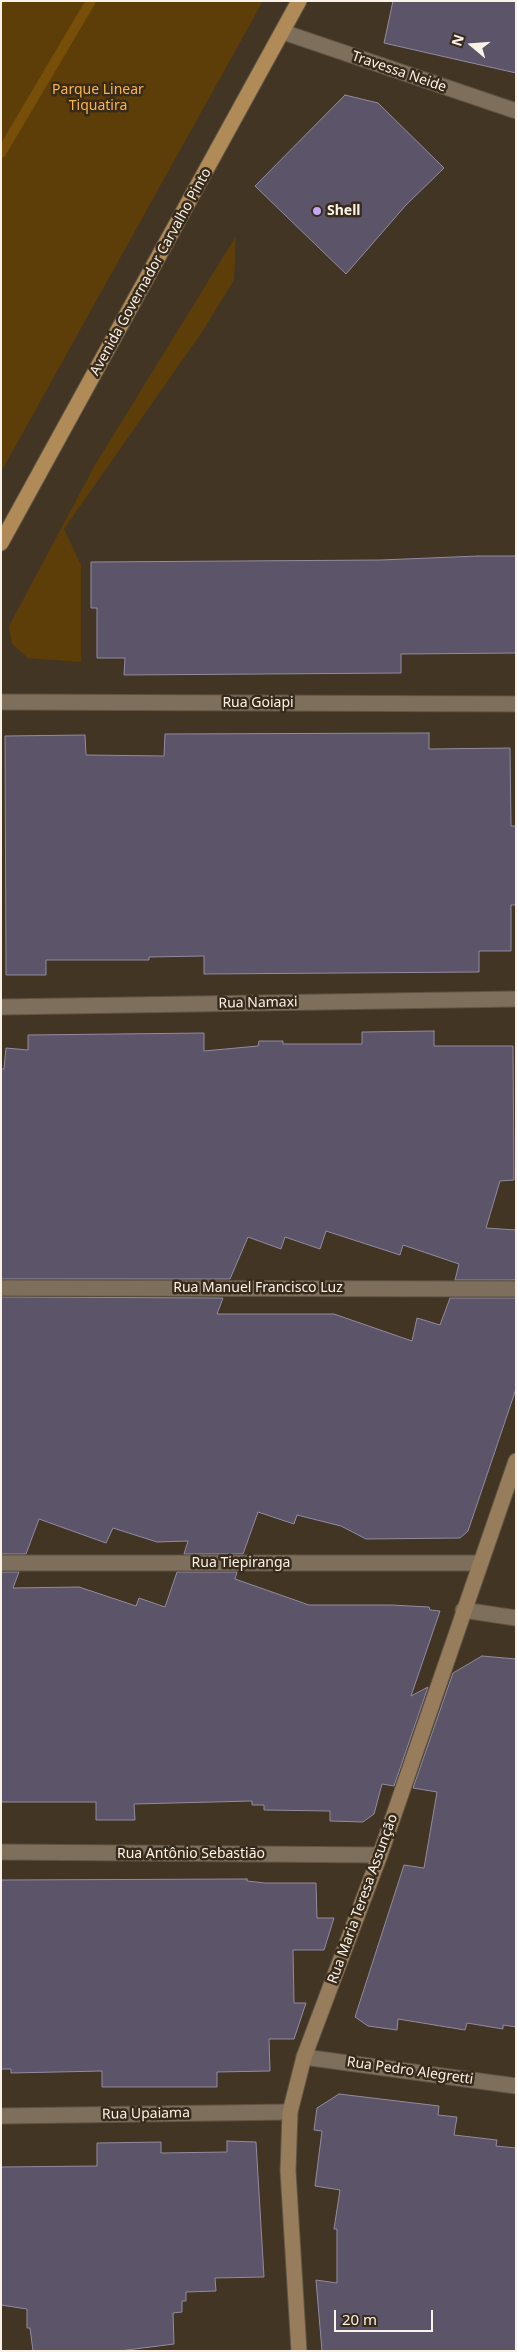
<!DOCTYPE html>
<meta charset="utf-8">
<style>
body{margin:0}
#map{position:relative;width:517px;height:2352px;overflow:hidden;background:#423524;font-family:"Noto Sans",sans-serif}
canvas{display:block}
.frame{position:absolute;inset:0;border:2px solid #faf2e7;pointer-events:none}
.north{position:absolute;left:447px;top:20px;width:50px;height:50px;-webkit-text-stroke:4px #382b1b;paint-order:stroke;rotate:288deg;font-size:14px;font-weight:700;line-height:20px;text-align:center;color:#faf2e7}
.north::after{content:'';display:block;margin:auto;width:18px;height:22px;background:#faf2e7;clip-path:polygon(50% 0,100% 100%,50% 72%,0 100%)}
.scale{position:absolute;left:334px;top:2310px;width:99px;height:22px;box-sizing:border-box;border:2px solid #faf2e7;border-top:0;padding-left:6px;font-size:15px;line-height:18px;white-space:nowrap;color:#faf2e7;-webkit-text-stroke:4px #382b1b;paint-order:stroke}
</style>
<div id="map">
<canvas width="517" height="2352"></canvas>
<div class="frame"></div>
<div class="north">N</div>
<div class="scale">20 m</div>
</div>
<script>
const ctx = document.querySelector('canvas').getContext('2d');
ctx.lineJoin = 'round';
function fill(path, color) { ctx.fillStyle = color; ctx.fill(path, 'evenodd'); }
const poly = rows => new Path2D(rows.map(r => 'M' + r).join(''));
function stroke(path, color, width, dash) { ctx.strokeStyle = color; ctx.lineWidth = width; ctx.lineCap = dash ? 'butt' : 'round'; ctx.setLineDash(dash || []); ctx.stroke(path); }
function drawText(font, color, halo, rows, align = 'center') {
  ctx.font = font + ' "Noto Sans",sans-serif'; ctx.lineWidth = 5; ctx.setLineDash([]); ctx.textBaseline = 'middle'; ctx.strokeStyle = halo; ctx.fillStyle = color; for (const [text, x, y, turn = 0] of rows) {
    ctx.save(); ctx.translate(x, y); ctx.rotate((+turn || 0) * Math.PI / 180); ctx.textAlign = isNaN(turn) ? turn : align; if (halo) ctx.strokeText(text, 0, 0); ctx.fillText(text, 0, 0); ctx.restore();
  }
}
const green = poly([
 [1,1,263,1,1,472],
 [236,236,234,280,202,332,64,529,81,565,81,662,28,658,12,644,9,626,95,465]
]);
const stream = poly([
 [1,153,91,1]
]);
const building = poly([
 [393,1,516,1,516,73,384,43,393,1],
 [345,95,378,103,444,168,406,205,346,274,255,186,345,95],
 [478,556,516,556,516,653,401,654,401,673,124,675,125,658,97,658,97,608,91,608,91,562,381,560,478,556],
 [429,733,429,749,510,748,511,826,516,826,516,905,511,905,511,951,479,951,479,972,204,974,204,956,149,957,149,960,46,960,46,975,6,975,5,736,85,735,86,755,164,756,165,734,429,733],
 [434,1031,434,1046,513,1046,514,1180,500,1181,486,1228,516,1230,516,1280,455,1280,459,1264,403,1245,400,1255,326,1231,320,1249,285,1237,281,1249,248,1237,230,1279,1,1279,1,1069,4,1069,6,1048,28,1050,28,1035,204,1033,204,1051,258,1046,259,1041,283,1041,283,1044,362,1044,362,1032,434,1031],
 [1,1297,223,1298,217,1314,334,1314,412,1341,417,1318,440,1325,450,1298,516,1298,516,1389,468,1531,460,1538,366,1539,341,1526,297,1515,294,1524,258,1512,243,1554,184,1554,188,1541,157,1542,113,1528,106,1543,39,1519,26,1554,1,1554,1,1297],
 [1,1572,19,1572,13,1588,79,1587,136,1606,139,1598,165,1607,177,1572,237,1572,235,1579,309,1605,391,1605,429,1607,430,1610,440,1611,411,1696,428,1687,394,1786,382,1784,374,1814,363,1822,330,1821,330,1811,264,1810,264,1805,252,1805,252,1801,134,1804,135,1820,96,1820,96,1802,1,1802,1,1572],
 [482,1656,516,1659,516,2027,503,2025,503,2029,467,2023,465,2030,398,2019,397,2030,368,2026,355,2017,404,1865,424,1868,437,1792,413,1788,453,1673,482,1656],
 [247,1879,247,1881,265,1883,316,1883,317,1918,334,1918,324,1950,293,1950,294,2003,306,2003,294,2039,269,2039,270,2071,217,2072,217,2087,102,2087,102,2071,11,2073,11,2069,1,2069,1,1880,247,1879],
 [339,2094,439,2106,438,2115,457,2117,454,2135,497,2140,496,2146,516,2148,516,2351,322,2351,316,2280,337,2283,337,2229,334,2229,340,2190,315,2186,322,2131,314,2130,317,2108,339,2094],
 [227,2141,256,2142,264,2277,215,2278,216,2291,186,2292,186,2301,182,2301,182,2312,173,2313,174,2344,119,2351,33,2351,30,2328,27,2328,27,2309,1,2305,1,2167,97,2166,97,2143,161,2142,161,2153,227,2152,227,2141]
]);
const lane = poly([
 [283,32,516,111]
]);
const street = poly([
 [1,702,516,704],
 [1,1007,516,999],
 [1,1288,516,1289],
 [1,1563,480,1563],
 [463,1610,516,1618],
 [1,1852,380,1855],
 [304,2057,516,2086],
 [1,2116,290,2112]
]);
const secondary = poly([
 [299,2351,288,2171,290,2112,304,2057,380,1855,516,1461]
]);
const primary = poly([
 [1,543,299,1]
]);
const markers = [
 [317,211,5,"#c2a7f2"]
];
const streetNames = [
 ["Travessa Neide",399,72,19],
 ["Avenida Governador Carvalho Pinto",151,272,-61],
 ["Rua Goiapi",258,703],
 ["Rua Namaxi",258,1003,-1],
 ["Rua Manuel Francisco Luz",258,1288],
 ["Rua Tiepiranga",241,1563],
 ["Rua Antônio Sebastião",191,1854],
 ["Rua Maria Teresa Assunção",363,1899,-70],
 ["Rua Pedro Alegretti",410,2071,8],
 ["Rua Upaiama",146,2114,-1]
];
const parkNames = [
 ["Parque Linear",98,90],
 ["Tiquatira",98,106]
];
const poiNames = [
 ["Shell",327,211]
];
fill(green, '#5e3e08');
stroke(stream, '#774f09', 10);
fill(building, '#5c5569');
stroke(building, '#928ba1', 1);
stroke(lane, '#5f5445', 17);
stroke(street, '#5f5445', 17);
stroke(secondary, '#5f5445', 17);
stroke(primary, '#5f5445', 17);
stroke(lane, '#7e6f5d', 15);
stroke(street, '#7e6f5d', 15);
stroke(secondary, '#977d5b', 15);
stroke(primary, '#b08b58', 15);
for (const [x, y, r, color] of markers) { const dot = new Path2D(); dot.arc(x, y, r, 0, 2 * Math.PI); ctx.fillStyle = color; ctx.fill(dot); stroke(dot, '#382b1b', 2); }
drawText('14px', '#faf2e7', '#382b1b', streetNames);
drawText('14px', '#fdb446', '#382b1b', parkNames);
drawText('bold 14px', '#faf2e7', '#382b1b', poiNames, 'left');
</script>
